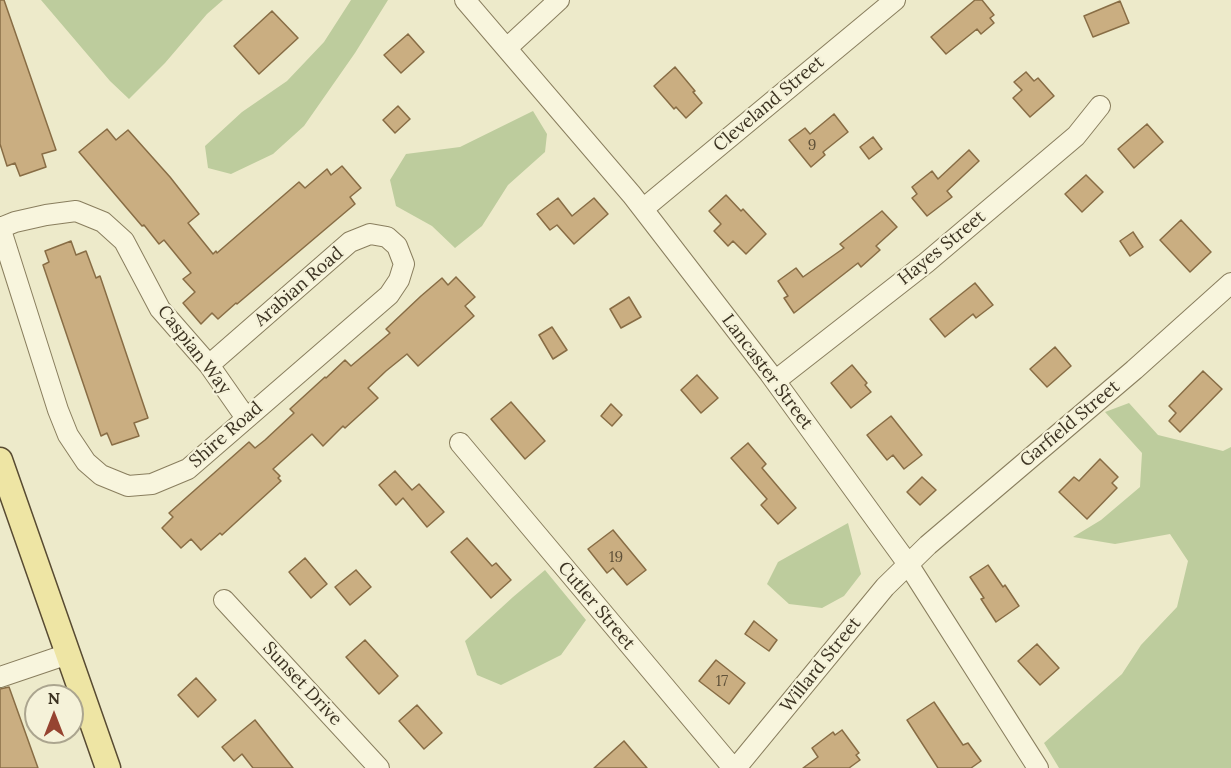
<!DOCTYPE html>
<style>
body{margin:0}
#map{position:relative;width:1231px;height:768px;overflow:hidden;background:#edeaca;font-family:Lora,serif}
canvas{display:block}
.north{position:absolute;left:24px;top:684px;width:60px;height:60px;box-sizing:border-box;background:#f5f2d9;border:2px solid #aba58f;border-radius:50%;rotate:0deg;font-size:16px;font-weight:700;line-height:24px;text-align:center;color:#3b3221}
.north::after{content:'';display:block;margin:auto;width:21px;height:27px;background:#964431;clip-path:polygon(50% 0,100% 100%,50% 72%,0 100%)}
</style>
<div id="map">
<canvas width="1231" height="768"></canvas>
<div class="north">N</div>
</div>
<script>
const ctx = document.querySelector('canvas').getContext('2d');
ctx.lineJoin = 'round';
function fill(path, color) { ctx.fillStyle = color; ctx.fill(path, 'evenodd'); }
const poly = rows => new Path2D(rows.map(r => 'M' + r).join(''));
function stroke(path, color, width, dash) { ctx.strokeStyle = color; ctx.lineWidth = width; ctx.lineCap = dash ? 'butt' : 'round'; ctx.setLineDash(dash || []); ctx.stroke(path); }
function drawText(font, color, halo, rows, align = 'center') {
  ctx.font = font + ' Lora,serif'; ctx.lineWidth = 4.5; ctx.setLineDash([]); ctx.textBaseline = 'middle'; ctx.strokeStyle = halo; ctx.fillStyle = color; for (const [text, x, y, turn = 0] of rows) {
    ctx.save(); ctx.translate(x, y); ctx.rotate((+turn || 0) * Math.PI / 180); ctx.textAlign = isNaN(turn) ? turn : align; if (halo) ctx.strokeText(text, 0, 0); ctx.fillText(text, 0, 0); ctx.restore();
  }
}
const green = poly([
 [41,0,223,0,207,14,165,63,129,99,110,81],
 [351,0,388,0,355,53,304,126,273,154,231,174,208,168,205,146,242,112,287,81,324,42],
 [533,111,547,134,545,152,508,185,482,226,455,248,432,226,396,206,390,180,406,154,460,147],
 [1129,403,1158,435,1223,451,1231,447,1231,768,1059,768,1044,743,1122,674,1141,645,1177,607,1188,561,1170,534,1115,544,1073,537,1101,520,1140,487,1142,453,1105,412],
 [848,523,861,574,844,596,822,608,789,604,767,584,778,562],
 [545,570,586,620,561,655,501,685,477,675,465,641,513,597]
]);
const building = poly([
 [0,0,4,0,56,150,42,154,46,167,20,176,15,163,7,166,0,144,0,0],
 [975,0,982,0,994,15,990,18,994,23,981,34,977,29,946,54,931,37,975,0],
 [1120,1,1129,23,1093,37,1084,16,1120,1],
 [272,11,298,38,259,74,234,46,272,11],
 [408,34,424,52,401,73,384,55,408,34],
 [675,67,695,91,693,92,702,103,686,118,676,107,674,109,654,86,675,67],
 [1026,72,1034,81,1038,78,1054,96,1030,117,1013,98,1022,90,1014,82,1026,72],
 [398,106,410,119,395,133,383,120,398,106],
 [834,114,848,132,823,152,825,155,811,167,789,140,805,128,810,134,834,114],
 [1147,124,1163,142,1134,168,1118,149,1147,124],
 [107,129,116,140,128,130,170,177,199,214,188,223,213,254,216,251,217,253,299,182,305,188,327,169,331,175,342,166,361,188,350,197,355,204,237,304,236,303,218,319,212,313,201,324,183,303,195,292,183,279,191,273,164,240,159,244,144,225,142,226,79,152,107,129],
 [873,137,882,149,869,159,860,147,873,137],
 [969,150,979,161,947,191,952,197,927,216,912,198,917,194,912,187,932,171,938,179,969,150],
 [1086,175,1103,192,1082,212,1065,194,1086,175],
 [726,195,741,211,743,209,766,234,746,254,733,241,728,246,714,231,721,224,709,211,726,195],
 [558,198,572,216,594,198,608,214,574,244,557,225,550,230,537,214,558,198],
 [882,211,897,227,876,246,880,250,861,267,858,263,794,313,784,298,788,296,778,281,796,268,803,277,844,248,840,244,882,211],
 [1181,220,1211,252,1190,272,1160,240,1181,220],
 [1133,232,1143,247,1130,256,1120,241,1133,232],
 [71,241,76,255,86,251,96,278,100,276,148,418,134,423,139,436,112,445,107,433,101,436,43,265,49,262,45,251,71,241],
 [456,277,475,297,465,306,474,316,418,366,407,354,386,371,368,388,378,398,345,428,343,426,323,446,312,434,273,469,280,476,278,478,281,481,222,535,220,533,201,550,191,539,181,548,162,528,173,517,169,513,249,442,255,448,265,440,294,413,290,409,325,377,326,378,345,360,351,366,390,333,386,329,421,296,442,278,448,285,456,277],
 [975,283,993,305,976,318,973,314,945,337,930,319,975,283],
 [629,297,641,317,621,328,610,309,629,297],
 [552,327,567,350,553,359,539,335,552,327],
 [1055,347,1071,366,1047,387,1030,369,1055,347],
 [852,365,867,383,865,385,871,392,851,408,831,383,852,365],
 [1203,371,1222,389,1180,432,1169,421,1176,413,1169,406,1203,371],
 [697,375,718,398,701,413,681,390,697,375],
 [511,402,545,441,525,459,491,419,511,402],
 [611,404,622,415,612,426,601,416,611,404],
 [891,416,922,455,904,469,893,455,887,460,867,435,891,416],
 [748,443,766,464,762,468,796,508,778,524,761,505,767,499,731,458,748,443],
 [1100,459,1118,477,1112,483,1117,488,1087,519,1059,492,1074,477,1079,481,1100,459],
 [395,471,412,490,419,484,444,512,427,527,403,498,396,505,379,485,395,471],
 [922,477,936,490,920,505,907,492,922,477],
 [613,530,646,570,627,585,613,568,607,573,588,549,613,530],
 [467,538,492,566,496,563,511,580,491,598,451,552,467,538],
 [305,558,327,584,311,598,289,572,305,558],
 [988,565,1003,587,1005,585,1019,606,996,622,981,599,984,598,970,577,988,565],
 [356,570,371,587,350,605,335,587,356,570],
 [754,621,777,640,769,651,745,634,754,621],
 [365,640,398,676,379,694,346,657,365,640],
 [1037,644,1059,668,1040,685,1018,661,1037,644],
 [716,660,745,683,729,704,699,681,716,660],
 [196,678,216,700,198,717,178,695,196,678],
 [9,687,38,768,0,768,0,689,9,687],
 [934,702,963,745,968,743,981,761,971,768,938,768,907,720,934,702],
 [417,705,442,733,424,749,399,721,417,705],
 [255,720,293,768,253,768,242,754,234,761,222,747,255,720],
 [842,730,859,753,856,755,860,760,849,768,803,768,818,757,812,748,833,732,835,735,842,730],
 [624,741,647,768,594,768,624,741]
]);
const minor = poly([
 [465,0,632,195,770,374,908,564,1038,768],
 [507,48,559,0],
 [643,209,895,0],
 [0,227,58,410,68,435,86,462,101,475,128,486,152,484,188,469,389,295,399,280,404,264,397,246,387,237,370,234,350,242,209,365],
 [0,228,15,222,46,215,76,211,103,222,124,241,160,309,209,365,246,418],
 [775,381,926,263,1076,136,1100,106],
 [460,443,733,768],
 [224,600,379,768],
 [0,677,68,654],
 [736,768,885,587,928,545,1134,370,1231,283]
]);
const major = poly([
 [0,460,108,768]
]);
const numberNames = [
 ["9",812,146],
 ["19",616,558],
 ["17",722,682]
];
const streetNames = [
 ["Cleveland Street",769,104,-40],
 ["Hayes Street",942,248,-39],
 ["Arabian Road",299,287,-41],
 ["Caspian Way",194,350,52],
 ["Lancaster Street",767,372,53],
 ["Garfield Street",1070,424,-40],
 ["Shire Road",226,435,-41],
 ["Cutler Street",596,606,50],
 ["Willard Street",821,665,-51],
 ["Sunset Drive",302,684,47]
];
fill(green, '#bdcc9d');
fill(building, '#caae81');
stroke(building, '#886d45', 1.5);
stroke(minor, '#897e5e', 22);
stroke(major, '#584b32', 27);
stroke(minor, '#f8f5dd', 20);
stroke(major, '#eee5a4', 24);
drawText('15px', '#5f5139', null, numberNames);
drawText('18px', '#3b3221', '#f5f2d9', streetNames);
</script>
